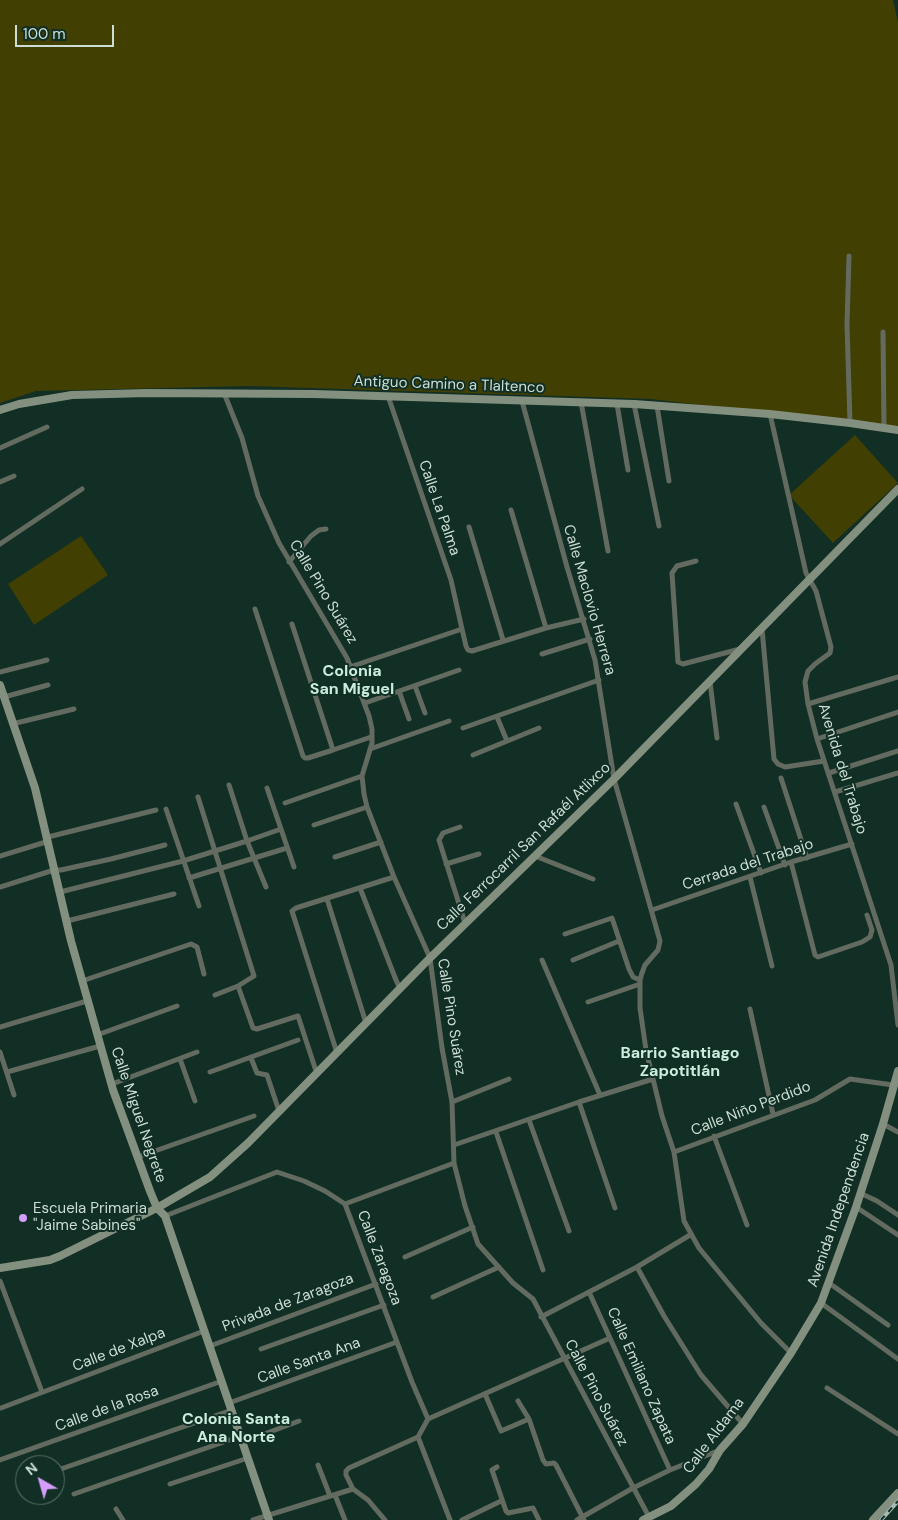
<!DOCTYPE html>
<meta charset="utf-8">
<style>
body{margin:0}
#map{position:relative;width:898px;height:1520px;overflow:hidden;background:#112f24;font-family:"DM Sans",sans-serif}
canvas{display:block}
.north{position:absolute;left:15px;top:1455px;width:50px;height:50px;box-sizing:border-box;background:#112f24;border:1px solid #5c756b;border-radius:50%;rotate:322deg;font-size:14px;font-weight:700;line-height:20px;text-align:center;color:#ccddd5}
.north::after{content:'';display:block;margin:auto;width:18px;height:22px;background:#d49cfc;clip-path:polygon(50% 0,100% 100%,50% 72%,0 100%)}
.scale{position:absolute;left:15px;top:25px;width:99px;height:22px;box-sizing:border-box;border:2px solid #ccddd5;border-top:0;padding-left:6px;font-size:15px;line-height:18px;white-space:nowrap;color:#ccddd5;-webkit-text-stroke:4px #112f24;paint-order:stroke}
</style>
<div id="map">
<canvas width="898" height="1520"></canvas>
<div class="north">N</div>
<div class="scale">100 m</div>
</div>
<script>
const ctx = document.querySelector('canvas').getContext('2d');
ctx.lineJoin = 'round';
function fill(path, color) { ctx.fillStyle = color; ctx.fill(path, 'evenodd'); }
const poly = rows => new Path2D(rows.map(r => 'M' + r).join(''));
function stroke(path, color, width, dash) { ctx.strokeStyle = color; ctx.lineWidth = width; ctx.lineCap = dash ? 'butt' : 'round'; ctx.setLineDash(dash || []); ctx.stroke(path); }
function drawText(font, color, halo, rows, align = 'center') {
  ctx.font = font + ' "DM Sans",sans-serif'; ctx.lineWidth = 4; ctx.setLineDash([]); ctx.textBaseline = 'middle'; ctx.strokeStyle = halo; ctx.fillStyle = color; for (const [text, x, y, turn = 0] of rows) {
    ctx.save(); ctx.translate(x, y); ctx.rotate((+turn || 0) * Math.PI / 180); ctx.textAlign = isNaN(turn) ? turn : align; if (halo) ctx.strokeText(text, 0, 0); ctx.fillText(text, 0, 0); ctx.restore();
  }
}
const green = poly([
 [0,0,893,0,898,22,898,429,651,399,247,386,36,391,0,403],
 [855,435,898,483,833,543,789,495],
 [81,536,108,575,34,625,8,584]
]);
const street = poly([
 [849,256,847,325,850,423],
 [883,332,884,428],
 [224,393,242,438,258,496,279,543,347,658,369,716,372,729,372,743,362,776,364,794,367,807,394,877,430,958,442,1048,452,1102,454,1163,465,1206,478,1244,513,1283,533,1299,649,1517],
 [388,396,451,580,462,629],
 [522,401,567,567,595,660,614,779,660,941,658,950,645,965,642,973,640,980,640,1008,646,1050,662,1116,674,1152,684,1221,699,1248,761,1323,791,1353],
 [581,402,608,551],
 [617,404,628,470],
 [634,404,659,526],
 [657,406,669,481],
 [770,414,806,573,816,591,831,647,830,653,815,664,808,671,805,682,808,704,817,739,891,965,898,1025],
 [0,448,47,427],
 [0,482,14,476],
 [511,510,546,628],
 [469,527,503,640],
 [0,544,82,489],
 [696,561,677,566,672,573,678,662,683,664,740,649],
 [289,562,311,536,319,530,326,529],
 [255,609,303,756,305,758,308,758,333,750],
 [292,624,333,750,371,737],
 [762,629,774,759,778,764,785,767,824,761],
 [542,654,590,639],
 [350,667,462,629,466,646,468,650,472,651,546,628,584,619],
 [0,672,47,660],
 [710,682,717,738],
 [415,686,425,713],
 [399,691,409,719],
 [4,697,48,685],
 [365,703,459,670],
 [808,704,898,677],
 [497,717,507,741],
 [12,724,74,709],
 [463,728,599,680],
 [817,739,898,712],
 [370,749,449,721],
 [473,755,539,728],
 [829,773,898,751],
 [781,778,807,858],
 [229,785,247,841,266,887],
 [267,788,294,867],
 [835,792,898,773],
 [198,797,254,976,238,986,215,995],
 [285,803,362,776],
 [736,804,761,873],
 [764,807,785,865],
 [166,809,199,906],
 [314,825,367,807],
 [460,827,443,833,439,840,465,923],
 [48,837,156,810],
 [0,856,49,841],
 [535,856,593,879],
 [335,857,381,842],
 [791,862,815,955,818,957,862,942,870,937,872,930,867,915],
 [446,864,479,854],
 [750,877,772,966],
 [189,878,287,848],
 [0,887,54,870,61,870,111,859,165,845],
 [360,888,396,980,400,989],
 [60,892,183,861,247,841,281,829],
 [327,899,366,1023],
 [652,910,791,862,852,844],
 [67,921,174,894],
 [565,934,612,918,629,969,633,977,640,980],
 [542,960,600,1095],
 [573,960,619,941],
 [82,981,191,944,197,947,204,974],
 [238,986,253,1028,257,1029,298,1016,317,1074],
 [588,1002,640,984],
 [750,1009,773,1114],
 [0,1027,87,1001],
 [97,1035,177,1006],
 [0,1052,14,1095],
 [337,1053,292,911,296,908,394,877],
 [251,1058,257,1073,267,1075,279,1111],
 [180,1059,195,1101],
 [7,1072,100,1046],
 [210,1072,298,1040],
 [112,1084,197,1052],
 [452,1102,509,1079],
 [579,1102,615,1208],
 [529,1120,569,1231],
 [883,1124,898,1132],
 [496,1132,543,1270],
 [714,1136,747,1225],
 [454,1145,579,1102,653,1079],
 [674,1152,815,1100,850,1079,893,1085],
 [138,1157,254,1116],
 [860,1193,877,1201,898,1215],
 [345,1204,454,1163],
 [856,1207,898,1235],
 [165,1216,277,1172,304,1181,325,1191,345,1204,412,1382,428,1419],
 [405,1257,473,1227],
 [637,1267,664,1316,701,1375,743,1424],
 [0,1281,42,1392],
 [829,1283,888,1325],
 [589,1292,670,1470],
 [433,1297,499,1267],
 [821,1303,898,1359],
 [541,1317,637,1267,690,1235],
 [210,1346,376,1284],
 [261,1349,384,1305],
 [827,1388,898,1434],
 [485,1394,501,1431,529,1419,543,1460,546,1464,554,1463,556,1465,584,1520],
 [518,1401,529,1419],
 [229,1403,397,1342],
 [1,1408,204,1331],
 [418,1437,450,1520],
 [243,1442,299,1421],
 [0,1460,222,1381],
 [318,1465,330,1496],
 [497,1467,492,1470,506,1511,508,1513,533,1508,539,1520],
 [55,1471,232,1410],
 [170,1484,248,1458],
 [74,1494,241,1436],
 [335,1495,345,1520],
 [116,1509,123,1520],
 [253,1520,353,1489],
 [385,1520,368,1500,353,1489,346,1475,346,1471,349,1468,418,1437,428,1419,610,1338],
 [462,1520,501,1501],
 [577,1520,633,1488,670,1470,720,1450]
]);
const secondary = poly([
 [0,410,19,404,72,395,147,393,314,394,634,404,770,414,850,423,898,430],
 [0,685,35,788,71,941,113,1090,150,1191,157,1208,165,1216,269,1520],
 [0,1268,50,1260,60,1256,157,1208,210,1177,248,1143,430,958,614,779,898,489],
 [643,1520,671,1506,696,1484,709,1469,720,1450,743,1424,791,1353,821,1303,856,1207,883,1124,898,1071],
 [873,1520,898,1493]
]);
const rail = poly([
 [881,1520,898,1501]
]);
const markers = [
 [23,1218,5,"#d49cfc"]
];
const streetNames = [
 ["Antiguo Camino a Tlaltenco",449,385,2],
 ["Calle La Palma",439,508,71],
 ["Calle Pino Suárez",323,592,59],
 ["Calle Maclovio Herrera",589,600,74],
 ["Avenida del Trabajo",842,769,73],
 ["Calle Ferrocarril San Rafaél Atlixco",524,847,-44],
 ["Cerrada del Trabajo",748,865,-18],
 ["Calle Pino Suárez",451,1017,81],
 ["Calle Niño Perdido",751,1109,-21],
 ["Calle Miguel Negrete",138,1115,71],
 ["Avenida Independencia",839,1210,-71],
 ["Calle Zaragoza",379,1258,69],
 ["Privada de Zaragoza",288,1303,-21],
 ["Calle de Xalpa",119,1350,-21],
 ["Calle Santa Ana",309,1361,-20],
 ["Calle Emiliano Zapata",641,1376,66],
 ["Calle Pino Suárez",596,1393,62],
 ["Calle de la Rosa",107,1409,-20],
 ["Calle Aldama",714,1436,-53]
];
const poiNames = [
 ["Escuela Primaria",33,1209],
 ["\"Jaime Sabines\"",33,1226]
];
const neighbourhoodNames = [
 ["Colonia",352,672],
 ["San Miguel",352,690],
 ["Barrio Santiago",680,1054],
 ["Zapotitlán",680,1072],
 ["Colonia Santa",236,1420],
 ["Ana Norte",236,1438]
];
fill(green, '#413f01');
stroke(street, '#636b60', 5);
stroke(secondary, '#84907f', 8);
stroke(rail, '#a7bbb2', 4);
stroke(rail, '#112f24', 2, [5.5]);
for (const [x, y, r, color] of markers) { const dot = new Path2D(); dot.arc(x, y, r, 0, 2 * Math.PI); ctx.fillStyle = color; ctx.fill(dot); stroke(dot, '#112f24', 2); }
drawText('15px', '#ccddd5', '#112f24', streetNames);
drawText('15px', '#ccddd5', '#112f24', poiNames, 'left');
drawText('bold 16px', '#caeddd', '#112f24', neighbourhoodNames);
</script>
